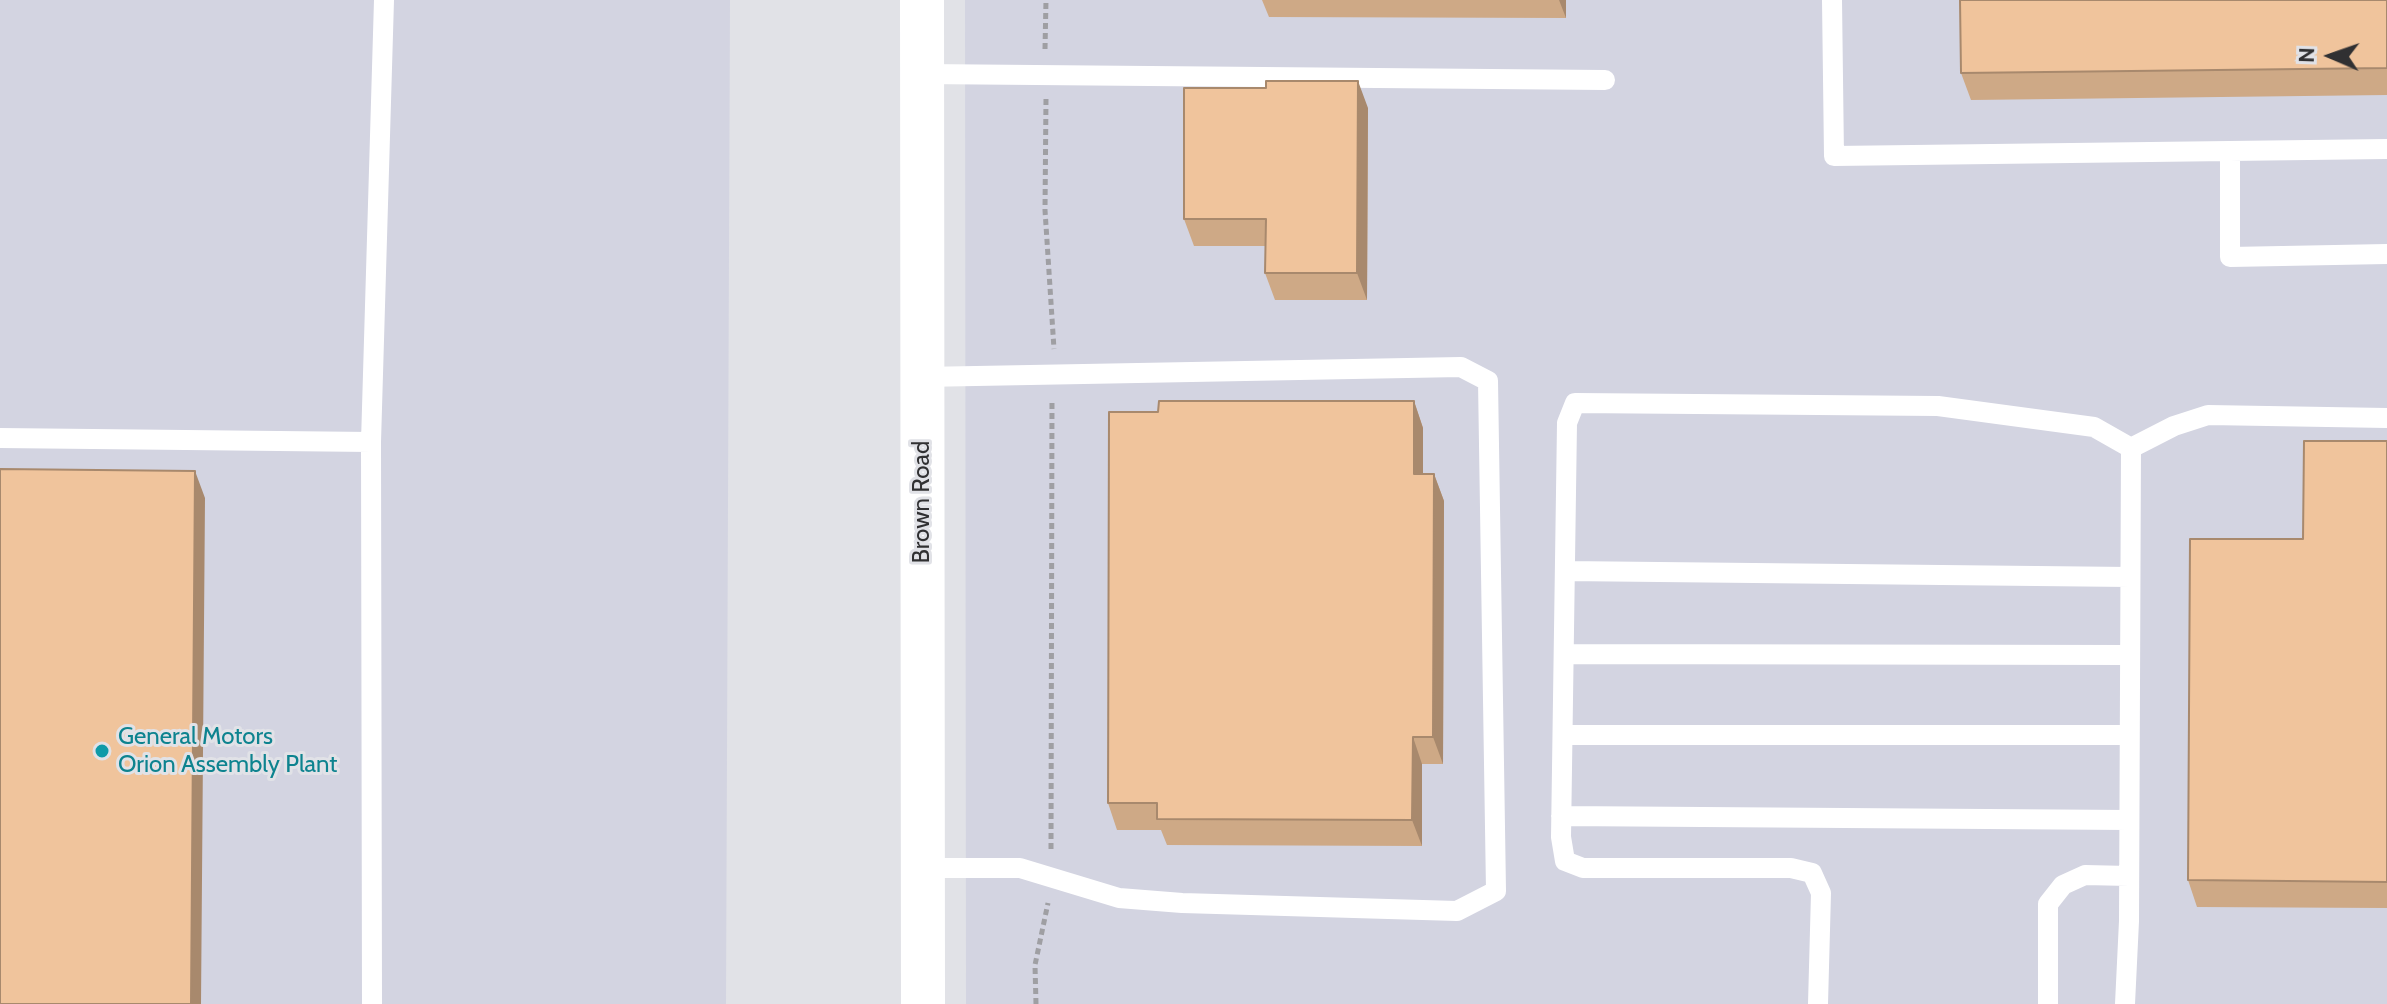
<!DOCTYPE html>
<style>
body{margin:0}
#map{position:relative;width:2387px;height:1004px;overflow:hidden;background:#e1e2e7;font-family:Cabin,sans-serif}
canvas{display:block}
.north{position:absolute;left:2291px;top:16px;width:80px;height:80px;-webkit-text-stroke:6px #e1e2e7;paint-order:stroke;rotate:272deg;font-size:22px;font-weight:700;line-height:32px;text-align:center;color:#303032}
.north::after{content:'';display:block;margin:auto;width:28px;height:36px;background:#303032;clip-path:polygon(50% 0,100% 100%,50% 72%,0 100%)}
</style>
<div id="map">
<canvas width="2387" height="1004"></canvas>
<div class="north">N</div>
</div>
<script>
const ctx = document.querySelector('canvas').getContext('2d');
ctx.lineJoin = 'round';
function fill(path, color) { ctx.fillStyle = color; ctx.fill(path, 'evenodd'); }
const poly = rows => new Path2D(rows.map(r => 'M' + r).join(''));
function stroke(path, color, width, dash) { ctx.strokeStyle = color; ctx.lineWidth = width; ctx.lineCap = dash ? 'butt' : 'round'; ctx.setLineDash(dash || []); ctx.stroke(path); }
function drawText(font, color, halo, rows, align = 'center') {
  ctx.font = font + ' Cabin,sans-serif'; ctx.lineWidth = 6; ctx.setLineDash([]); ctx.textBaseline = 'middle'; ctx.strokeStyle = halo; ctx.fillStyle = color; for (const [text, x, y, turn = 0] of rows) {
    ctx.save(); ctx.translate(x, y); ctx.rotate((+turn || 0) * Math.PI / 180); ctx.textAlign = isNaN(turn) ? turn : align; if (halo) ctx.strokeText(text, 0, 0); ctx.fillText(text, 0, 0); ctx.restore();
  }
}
const built = poly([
 [0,0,730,0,726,1004,0,1004],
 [965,0,2387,0,2387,1004,966,1004]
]);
const path = poly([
 [1045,49,1046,0],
 [1046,99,1045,210,1054,349],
 [1051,849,1052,399],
 [1036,1004,1035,965,1048,903]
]);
const lane = poly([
 [1832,0,1834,156,2387,149],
 [922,74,1605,80],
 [2230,154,2230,257,2387,254],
 [922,377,1461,367,1488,381,1496,891,1457,911,1182,903,1119,898,1020,868,923,868],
 [0,438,371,442],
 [2131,448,2174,426,2208,415,2387,418],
 [1565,571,2130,577],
 [1564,654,2130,655],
 [1563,735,2129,735],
 [1561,816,2129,820],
 [372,1004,371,442,384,0],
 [1818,1004,1821,893,1812,873,1791,868,1583,868,1565,861,1561,837,1567,423,1575,403,1938,406,2094,427,2131,448],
 [2048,1004,2048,904,2063,885,2085,875,2129,876],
 [2125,1004,2129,921,2131,448]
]);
const secondary = poly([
 [922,0,923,1004]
]);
const wall = poly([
 [1262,0,1566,0,1566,18,1269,17],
 [2387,0,2387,95,1971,100,1961,73],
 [1368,108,1367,300,1275,300,1265,273,1265,246,1194,246,1184,219],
 [1414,401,1423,428,1423,474,1434,474,1444,501,1443,764,1422,764,1422,846,1167,845,1161,830,1117,830,1108,803,1158,412],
 [2387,441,2387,908,2197,907,2188,880,2303,539]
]);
const shadedWall = poly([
 [1559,0,1566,0,1566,18],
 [1358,81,1368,108,1367,300,1357,273],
 [1414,401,1423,428,1423,501,1414,474],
 [195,471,205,498,201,1004,191,1004],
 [1434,474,1444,501,1443,764,1433,737],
 [1413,737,1422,764,1422,846,1412,820]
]);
const building = poly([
 [1960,0,2387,0,2387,68,1961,73,1960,0],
 [1266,81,1358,81,1357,273,1265,273,1266,219,1184,219,1184,88,1266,88,1266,81],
 [1159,401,1414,401,1414,474,1434,474,1433,737,1413,737,1412,820,1157,819,1157,803,1108,803,1109,412,1158,412,1159,401],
 [2304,441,2387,441,2387,882,2188,880,2190,539,2303,539,2304,441],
 [0,469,195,471,191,1004,0,1004,0,469]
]);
const markers = [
 [102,751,8,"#0f9aa8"]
];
const streetNames = [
 ["Brown Road",922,502,-90]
];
const cultureNames = [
 ["General Motors",118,737],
 ["Orion Assembly Plant",118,765]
];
fill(built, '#d3d4e1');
stroke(path, '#9f9fa3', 5, [6, 4]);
stroke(lane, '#fff', 20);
stroke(secondary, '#fff', 44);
fill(wall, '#cea986');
fill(shadedWall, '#a8896d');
fill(building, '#f0c49c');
stroke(building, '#a8896d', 2);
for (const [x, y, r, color] of markers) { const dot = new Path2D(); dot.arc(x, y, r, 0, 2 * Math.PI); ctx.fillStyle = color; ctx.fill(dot); stroke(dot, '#e1e2e7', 3); }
drawText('24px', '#303032', '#e1e2e7', streetNames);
drawText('24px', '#0d838f', '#e1e2e7', cultureNames, 'left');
</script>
